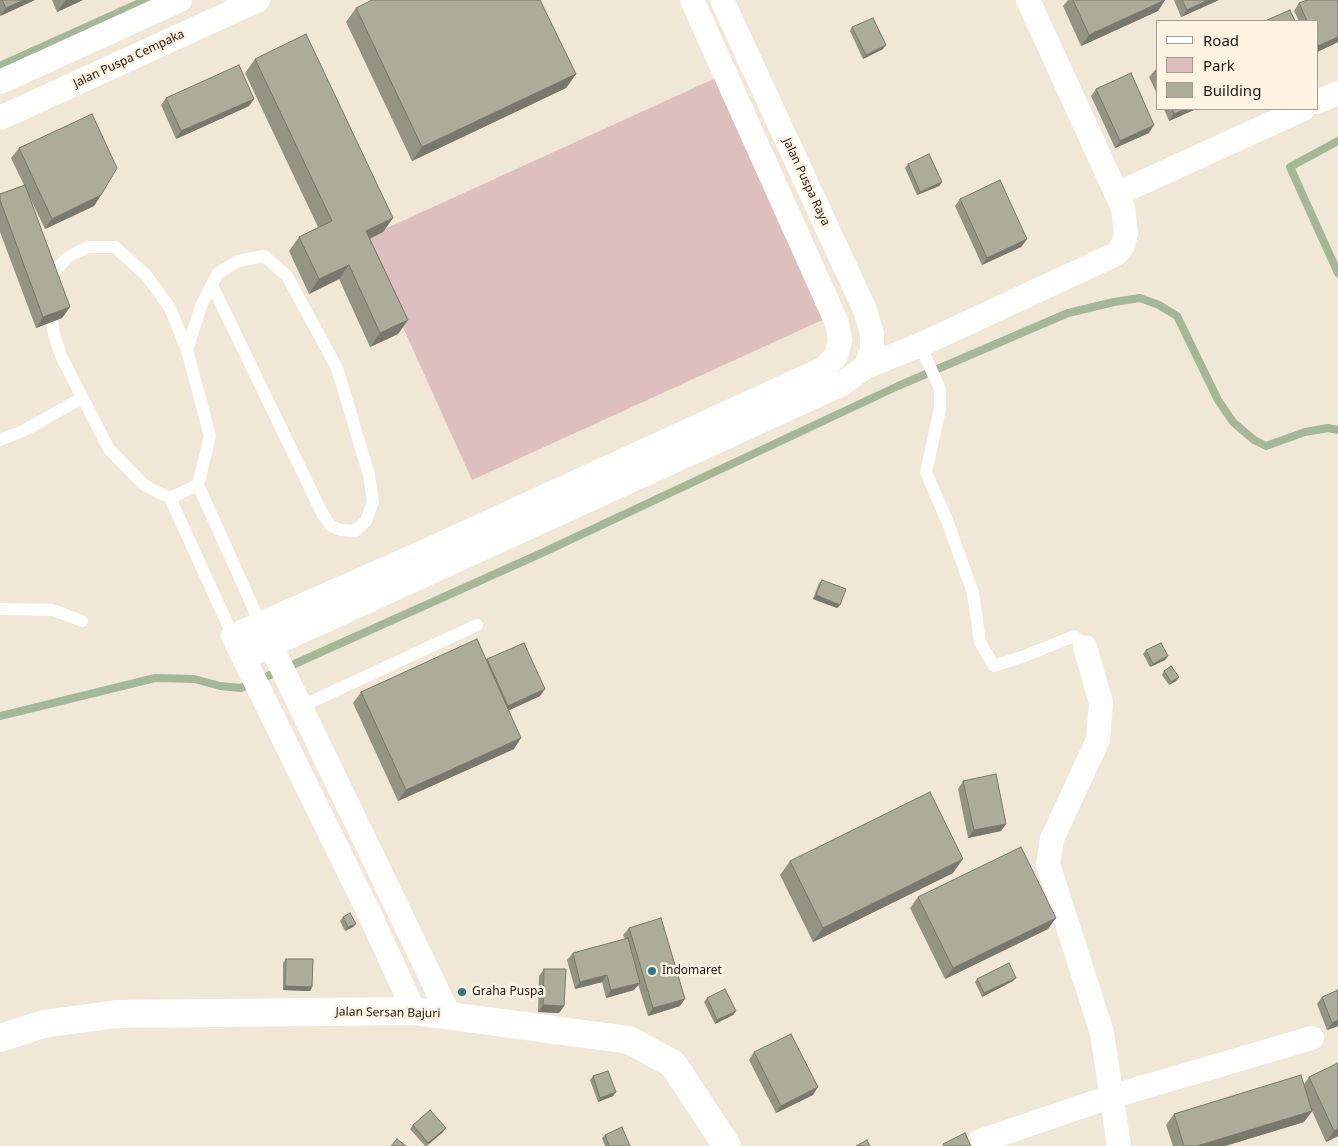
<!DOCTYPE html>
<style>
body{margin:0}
#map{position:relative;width:1338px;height:1146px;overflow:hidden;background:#f1e7d7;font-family:"Noto Sans",sans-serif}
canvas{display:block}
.legend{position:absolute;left:1156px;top:20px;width:162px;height:90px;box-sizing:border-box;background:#fff4e4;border:1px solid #a39c90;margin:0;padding:6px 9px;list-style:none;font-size:15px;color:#1a1711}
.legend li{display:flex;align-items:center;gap:10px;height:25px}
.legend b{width:25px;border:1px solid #a39c90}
</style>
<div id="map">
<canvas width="1338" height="1146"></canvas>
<ul class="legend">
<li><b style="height:6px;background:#fff"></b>Road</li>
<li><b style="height:14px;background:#ddbfbd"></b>Park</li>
<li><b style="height:14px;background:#acac9b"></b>Building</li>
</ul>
</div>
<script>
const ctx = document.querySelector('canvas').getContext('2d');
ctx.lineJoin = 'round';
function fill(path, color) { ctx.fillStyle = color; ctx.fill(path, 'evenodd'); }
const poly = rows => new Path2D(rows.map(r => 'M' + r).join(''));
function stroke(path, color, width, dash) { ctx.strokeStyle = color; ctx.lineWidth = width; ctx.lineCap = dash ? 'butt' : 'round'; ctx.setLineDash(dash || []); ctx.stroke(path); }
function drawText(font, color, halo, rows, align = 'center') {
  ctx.font = font + ' "Noto Sans",sans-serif'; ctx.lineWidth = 5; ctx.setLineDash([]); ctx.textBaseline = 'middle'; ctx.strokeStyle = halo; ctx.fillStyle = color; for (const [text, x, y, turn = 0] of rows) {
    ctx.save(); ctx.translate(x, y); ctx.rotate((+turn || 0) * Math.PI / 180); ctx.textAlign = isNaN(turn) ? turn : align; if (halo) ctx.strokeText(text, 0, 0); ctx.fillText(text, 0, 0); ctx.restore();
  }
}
const green = poly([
 [720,76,829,317,472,480,363,239]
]);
const stream = poly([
 [0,66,146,0],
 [1338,141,1290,167,1338,273],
 [0,716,155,678,194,679,220,686,241,688,544,552,898,386,1068,313,1114,302,1140,298,1159,305,1177,316,1218,400,1233,422,1254,440,1266,446,1305,432,1328,428,1338,430]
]);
const lane = poly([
 [51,284,54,272,68,257,88,247,115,247,146,275,170,308,187,350,210,436,198,485,261,625],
 [50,306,54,334,61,356,109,449,144,485,170,498,233,636],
 [920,345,940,389,940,409,926,472,948,523,973,593,980,642,994,666,1025,656,1074,636,1085,647],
 [187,350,201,306,218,273,238,261,264,256,287,276,337,368,369,475,373,502,366,521,355,531,341,530,331,526,323,515,212,285],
 [0,440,25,430,82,398],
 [170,498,198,485],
 [0,609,53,610,82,621],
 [300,707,477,625]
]);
const street = poly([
 [722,0,865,310,872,334,872,351,865,367],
 [0,82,180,0],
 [1317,102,1338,93],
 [0,118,258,0],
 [1117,194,1303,109],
 [264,631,449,1015],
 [1085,647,1101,703,1098,740,1052,839,1048,864,1102,1033,1119,1146],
 [245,657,842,384,865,367,920,345,1116,254,1123,245,1126,233,1123,208,1028,0],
 [414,1011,370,915,233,636,428,550,823,369,836,356,840,340,837,323,692,0],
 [980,1141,1110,1097,1312,1038]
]);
const secondary = poly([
 [0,1038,44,1024,116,1014,414,1011,629,1040,673,1064,727,1146]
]);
const wall = poly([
 [0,0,35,0,0,16],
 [52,0,83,0,57,12],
 [1068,0,1165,0,1158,11,1081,46,1063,6],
 [1174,0,1219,0,1181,17],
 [1338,0,1338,42,1317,52,1317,21,1299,21,1294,11,1299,3],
 [356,8,576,74,566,88,412,161,346,22],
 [852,27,883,49,863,59,850,31],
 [255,59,393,218,383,232,370,239,408,320,398,334,370,347,339,279,309,294,289,251,299,237,318,227,245,73],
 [1157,69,1157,94,1149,77,1155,70],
 [1096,89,1149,133,1115,148,1091,96],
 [166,98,254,99,249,106,176,139,161,105],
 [1164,109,1196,109,1169,121],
 [19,148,101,195,94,206,45,229,28,194,70,307,62,318,36,328,0,232,0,194,24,185,11,158],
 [908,164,942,182,939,186,917,195,905,168],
 [960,199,1027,239,1021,247,982,265,955,206],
 [822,580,840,605,837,608,813,599,819,583],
 [1146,650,1168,656,1165,660,1150,667,1143,654],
 [487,659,545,689,540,696,509,710,514,749,398,801,353,703,361,692,486,660],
 [1164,671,1179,677,1176,681,1169,685,1162,675],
 [963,781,1001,831,968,838,958,789],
 [790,861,953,873,813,942,780,875],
 [918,897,1048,929,945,979,910,908],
 [343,917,353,927,345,931,340,921],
 [629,928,680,1006,648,1016,638,984,634,990,606,998,602,982,575,989,567,960,573,953,625,939,623,935],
 [286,959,312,987,310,991,283,990,283,963],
 [544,969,564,1006,559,1013,538,1012,539,976],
 [977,979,1013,981,982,997,975,982],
 [1322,997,1338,1026,1327,1030,1317,1004],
 [707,998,736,1011,733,1015,715,1024,704,1002],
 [754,1052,813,1095,776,1113,749,1060],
 [593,1076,613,1096,598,1102,590,1080],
 [1309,1077,1338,1136,1326,1142,1312,1111,1304,1122,1225,1146,1173,1146,1166,1125,1174,1114,1304,1084],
 [413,1125,443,1132,427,1146,425,1146,410,1129],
 [605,1135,630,1146,605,1146,602,1138]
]);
const shadedWall = poly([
 [24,0,35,0,0,16,6,8],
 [66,0,83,0,57,12,65,1],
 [1165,0,1158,11,1081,46,1089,35],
 [1208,0,1219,0,1181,17,1187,10],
 [1338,37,1338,42,1317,52,1317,48,1318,46],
 [886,45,883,49,863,59,866,55],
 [576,74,566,88,412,161,422,147],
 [254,99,249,106,176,139,181,131],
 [1185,109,1196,109,1169,121,1174,114],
 [1154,125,1149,133,1115,148,1120,141],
 [942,182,939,186,917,195,920,192],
 [101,195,94,206,45,229,52,219],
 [393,218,383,232,356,245,366,231],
 [1027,239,1021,247,982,265,987,258],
 [349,265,339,279,309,294,319,279],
 [70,307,62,318,36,328,43,317],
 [408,320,398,334,370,347,380,333],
 [816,595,840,605,837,608,813,599],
 [1168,656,1165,660,1150,667,1153,664],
 [1179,677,1176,681,1169,685,1171,682],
 [545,689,540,696,503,713,508,706],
 [521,738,514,749,398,801,406,790],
 [1006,824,1001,831,968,838,974,830],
 [963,859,953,873,813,942,823,928],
 [1056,918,1048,929,945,979,953,968],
 [356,924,353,927,345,931,348,927],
 [607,975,602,982,575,989,580,982],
 [1016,978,1013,981,982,997,984,993],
 [640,983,634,990,606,998,611,990],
 [285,986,312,987,310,991,283,990],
 [685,999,680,1006,648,1016,653,1008],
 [543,1005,564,1006,559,1013,538,1012],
 [736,1011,733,1015,715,1024,717,1020],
 [1338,1020,1338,1026,1327,1030,1332,1023],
 [818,1087,813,1095,776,1113,781,1106],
 [616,1092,613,1096,598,1102,600,1098],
 [1312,1111,1304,1122,1225,1146,1197,1146],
 [446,1128,443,1132,426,1146,428,1143],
 [1338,1129,1338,1136,1326,1142,1334,1131]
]);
const building = poly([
 [2,0,24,0,6,8,2,0],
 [372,0,540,0,576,74,422,147,356,8,372,0],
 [1073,0,1165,0,1089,35,1073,0],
 [1182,0,1208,0,1187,10,1182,0],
 [1307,0,1338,0,1338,37,1318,46,1317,42,1317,21,1307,21,1299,3,1307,0],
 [1290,10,1295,21,1265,21,1290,10],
 [873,18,886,45,866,55,852,27,873,18],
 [306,34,393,218,366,231,408,320,380,333,349,265,319,279,299,237,332,221,255,59,306,34],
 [239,65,254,99,181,131,166,98,239,65],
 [1131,73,1154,125,1120,141,1096,89,1131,73],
 [1172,109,1185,109,1174,114,1172,109],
 [92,114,117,168,101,195,52,219,19,148,92,114],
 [929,154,942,182,920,192,908,164,929,154],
 [1000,180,1027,239,987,258,960,199,1000,180],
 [25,185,70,307,43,317,0,200,0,194,25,185],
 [822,580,846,589,840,605,816,595,822,580],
 [477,639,521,738,406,790,361,692,477,639],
 [524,643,545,689,508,706,487,659,524,643],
 [1161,643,1168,656,1153,664,1146,650,1161,643],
 [1171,666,1179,677,1171,682,1164,671,1171,666],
 [996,774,1006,824,974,830,963,781,996,774],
 [930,792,963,859,823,928,790,861,930,792],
 [1021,847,1056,918,953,968,918,897,1021,847],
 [350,913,356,924,348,927,343,917,350,913],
 [661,918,685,999,653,1008,629,928,661,918],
 [628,938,640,983,611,990,607,975,580,982,573,953,628,938],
 [286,959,313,959,312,987,285,986,286,959],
 [1009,963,1016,978,984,993,977,979,1009,963],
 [544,969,566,969,564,1006,543,1005,544,969],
 [725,989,736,1011,717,1020,707,998,725,989],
 [1338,990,1338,1020,1332,1023,1322,997,1338,990],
 [791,1034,818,1087,781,1106,754,1052,791,1034],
 [1338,1063,1338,1129,1334,1131,1309,1077,1338,1063],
 [608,1071,616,1092,600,1098,593,1076,608,1071],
 [1301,1075,1312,1111,1197,1146,1184,1146,1174,1114,1301,1075],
 [430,1110,446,1128,428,1143,413,1125,430,1110],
 [622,1127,630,1146,609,1146,605,1135,622,1127],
 [965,1133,971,1146,944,1146,943,1144,965,1133],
 [397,1139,406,1146,391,1146,397,1139],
 [867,1140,870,1146,856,1146,867,1140]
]);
const markers = [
 [652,971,5,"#347588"],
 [462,992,5,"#347588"]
];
const streetNames = [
 ["Jalan Puspa Cempaka",129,59,-25],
 ["Jalan Puspa Raya",806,182,65],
 ["Jalan Sersan Bajuri",388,1013,1]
];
const poiNames = [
 ["Indomaret",662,971],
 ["Graha Puspa",472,992]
];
fill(green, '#ddbfbd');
stroke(stream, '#a4b899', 8);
stroke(lane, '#fff', 12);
stroke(street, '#fff', 24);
stroke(secondary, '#fff', 28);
fill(wall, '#949485');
fill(shadedWall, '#78786c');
fill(building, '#acac9b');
stroke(building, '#78786c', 1);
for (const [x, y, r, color] of markers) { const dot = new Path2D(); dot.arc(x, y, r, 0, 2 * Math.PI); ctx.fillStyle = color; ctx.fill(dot); stroke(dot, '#fff4e4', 2); }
drawText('12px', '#1a1711', '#fff4e4', streetNames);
drawText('12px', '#1a1711', '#fff4e4', poiNames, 'left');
</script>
